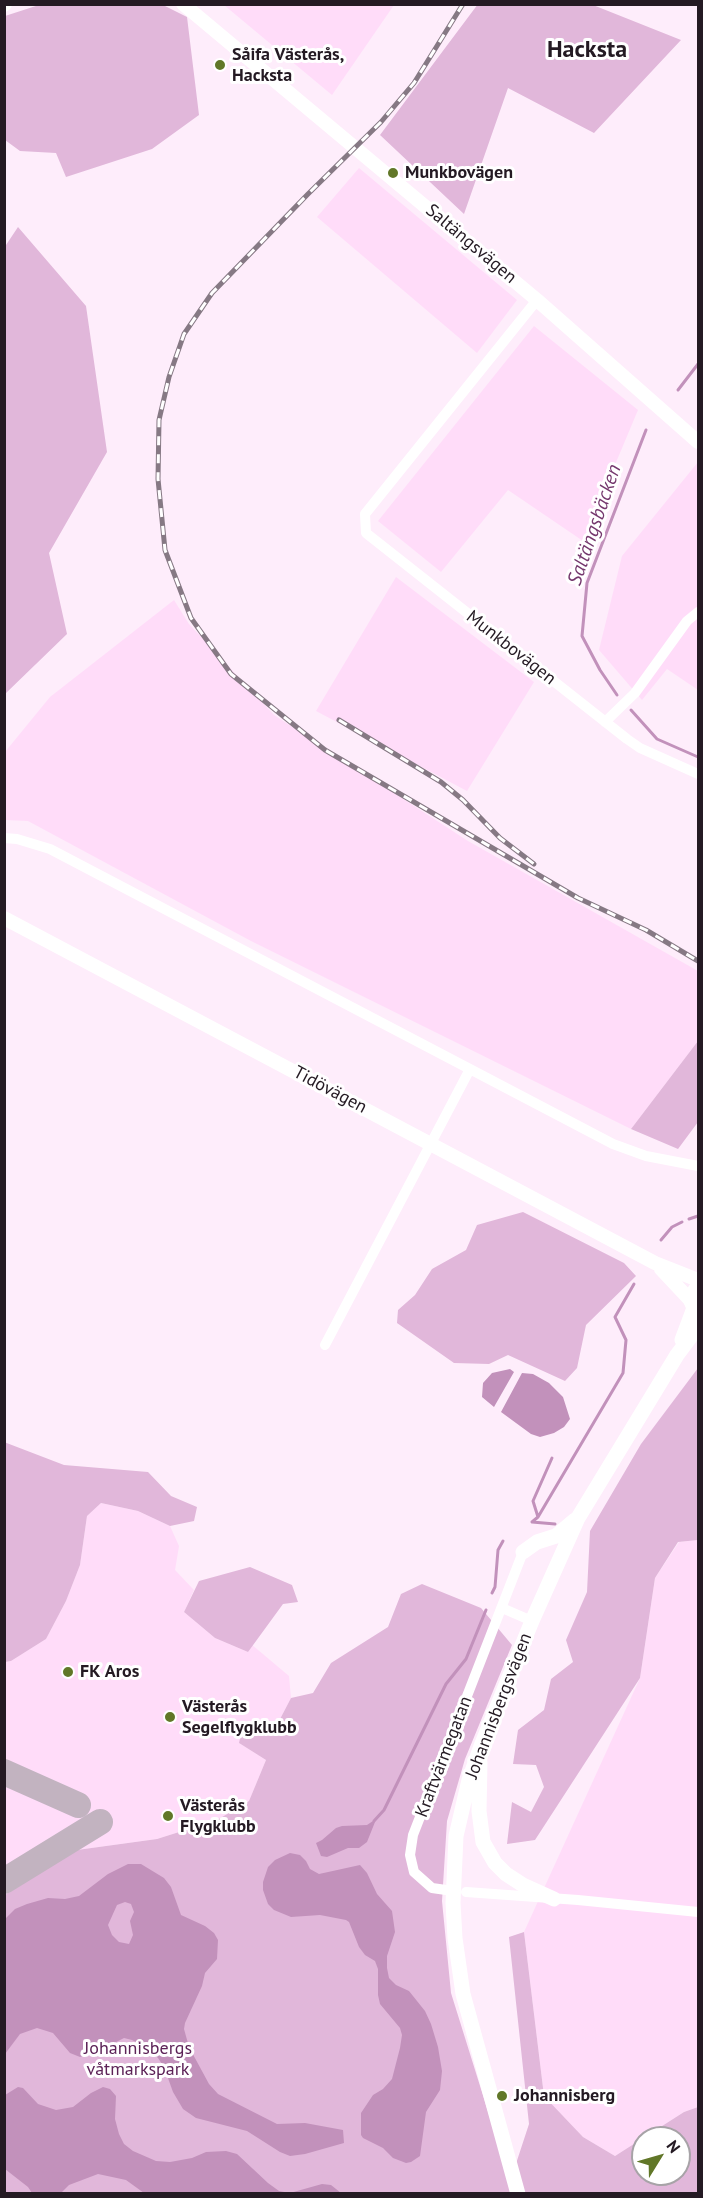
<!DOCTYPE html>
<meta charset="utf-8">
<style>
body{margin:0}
#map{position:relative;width:703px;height:2198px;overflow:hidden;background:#feedfb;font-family:"PT Sans",sans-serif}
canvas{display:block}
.frame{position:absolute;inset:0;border:6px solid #241a23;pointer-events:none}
.north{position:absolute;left:631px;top:2126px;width:60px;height:60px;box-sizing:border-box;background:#fff;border:2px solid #a7a3a7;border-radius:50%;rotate:53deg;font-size:16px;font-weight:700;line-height:24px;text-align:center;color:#241a23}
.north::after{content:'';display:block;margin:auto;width:21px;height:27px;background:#617728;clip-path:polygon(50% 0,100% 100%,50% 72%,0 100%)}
</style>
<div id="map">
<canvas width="703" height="2198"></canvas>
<div class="frame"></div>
<div class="north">N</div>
</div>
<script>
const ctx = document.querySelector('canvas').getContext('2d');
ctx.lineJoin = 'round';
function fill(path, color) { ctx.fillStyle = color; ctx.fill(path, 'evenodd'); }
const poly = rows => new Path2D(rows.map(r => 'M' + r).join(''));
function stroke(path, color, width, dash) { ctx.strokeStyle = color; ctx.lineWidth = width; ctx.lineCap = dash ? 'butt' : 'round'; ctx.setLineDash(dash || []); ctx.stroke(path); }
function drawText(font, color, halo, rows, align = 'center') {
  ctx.font = font + ' "PT Sans",sans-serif'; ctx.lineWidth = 6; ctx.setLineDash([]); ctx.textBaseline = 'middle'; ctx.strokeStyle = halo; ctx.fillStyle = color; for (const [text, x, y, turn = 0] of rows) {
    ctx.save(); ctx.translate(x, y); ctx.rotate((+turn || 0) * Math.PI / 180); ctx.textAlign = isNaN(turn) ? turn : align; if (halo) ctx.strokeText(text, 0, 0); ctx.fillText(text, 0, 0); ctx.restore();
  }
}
const built = poly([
 [224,5,394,5,332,95],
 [359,168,517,300,477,353,317,217],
 [534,326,638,410,583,541,508,490,441,572,378,521],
 [698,462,698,690,667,669,642,700,599,650,622,556],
 [396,577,534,682,467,791,316,711],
 [174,600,189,624,274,715,468,841,698,971,698,1041,631,1129,251,941,28,821,5,820,5,752,50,697],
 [101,1503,138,1511,170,1526,179,1546,175,1570,194,1590,184,1612,215,1638,248,1652,251,1644,289,1676,291,1698,279,1721,239,1743,266,1760,249,1801,217,1820,157,1839,77,1850,5,1895,5,1662,11,1661,46,1639,66,1601,80,1565,87,1516],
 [698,1540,698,2107,684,2112,615,2156,583,2137,544,2096,524,1932,640,1678,655,1578,679,1542]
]);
const green = poly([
 [478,4,593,5,681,40,594,133,508,88,464,214,380,135],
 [39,5,163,5,187,17,199,115,152,149,66,177,56,153,20,151,5,140,5,16],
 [18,227,86,306,107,452,49,553,67,634,5,694,4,248],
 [698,1041,698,1122,678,1149,631,1129],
 [523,1212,624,1263,636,1276,586,1325,577,1368,565,1381,508,1355,489,1364,454,1363,397,1323,398,1310,415,1295,432,1269,466,1250,477,1225],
 [698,1368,698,1540,678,1542,655,1578,640,1678,535,1840,507,1844,512,1802,531,1812,544,1787,536,1765,513,1764,518,1730,544,1710,551,1679,573,1662,566,1640,587,1592,590,1531,641,1444],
 [4,1442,64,1465,148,1472,171,1496,197,1507,194,1521,170,1526,138,1511,101,1503,87,1516,80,1565,66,1601,46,1639,11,1661,5,1662],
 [250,1567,292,1585,298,1602,283,1604,248,1652,215,1638,184,1612,199,1581],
 [422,1584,481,1608,512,1645,465,1759,447,1821,442,1901,451,1993,510,2182,529,2124,509,1937,524,1932,544,2096,583,2137,615,2156,684,2112,698,2107,698,2193,5,2194,5,1895,77,1850,157,1839,217,1820,249,1801,266,1760,239,1743,243,1725,279,1721,291,1698,313,1693,331,1663,388,1627,401,1594],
 [643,2138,679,2138,679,2174,643,2174]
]);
const water = poly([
 [510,1369,514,1372,494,1407,482,1397,483,1383,492,1373],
 [522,1373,533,1374,549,1383,563,1397,570,1419,564,1427,554,1433,540,1437,531,1434,501,1412],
 [373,1821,375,1822,367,1842,359,1848,348,1848,327,1857,321,1856,316,1843,322,1840,336,1828,342,1826,367,1825],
 [290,1853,300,1855,306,1861,310,1869,319,1874,360,1865,367,1873,377,1894,392,1911,395,1932,387,1956,387,1968,389,1978,396,1985,409,1991,425,2011,431,2024,438,2047,442,2071,440,2090,426,2112,420,2156,411,2162,406,2163,393,2158,383,2148,363,2138,361,2135,361,2113,373,2095,383,2089,392,2079,400,2048,402,2035,400,2028,380,2004,378,1995,378,1969,375,1961,365,1955,359,1947,349,1922,346,1920,320,1915,291,1917,274,1910,268,1904,263,1890,263,1882,268,1867,275,1860],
 [128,1864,141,1864,164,1878,171,1887,181,1915,205,1926,214,1933,218,1940,217,1959,205,1973,202,1986,185,2023,184,2029,189,2047,209,2084,218,2094,277,2124,305,2123,343,2130,344,2143,305,2154,290,2156,280,2152,247,2131,196,2118,183,2109,173,2092,164,2067,158,2058,148,2048,132,2040,124,2038,93,2054,80,2057,70,2053,53,2033,37,2028,20,2034,5,2054,5,1919,15,1909,27,1904,48,1898,65,1899,79,1896,108,1874],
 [125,1902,131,1904,134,1912,130,1921,133,1935,129,1944,119,1942,112,1935,108,1925,117,1905],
 [18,2087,23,2088,38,2104,56,2110,73,2107,91,2093,103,2087,110,2089,116,2096,115,2119,119,2134,124,2144,133,2151,156,2161,170,2162,192,2158,206,2152,226,2151,237,2154,268,2183,279,2191,290,2193,322,2184,331,2185,341,2193,144,2193,126,2180,98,2174,69,2185,61,2193,32,2193,28,2187,5,2169,5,2095]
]);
const stream = poly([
 [678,390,698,364],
 [617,695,600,670,582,636,587,583,646,430],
 [631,710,657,739,698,757],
 [689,1219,698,1216],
 [661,1240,672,1227,682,1222],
 [538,1517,533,1501,552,1458],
 [532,1522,538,1517,623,1373,626,1340,615,1317,634,1284],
 [532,1522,555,1524],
 [492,1593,495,1587,498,1550,503,1541],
 [374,1821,384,1810,446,1684,466,1659,486,1610]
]);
const taxiway = poly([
 [4,1772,78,1805],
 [4,1881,100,1822]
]);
const minor = poly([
 [537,300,365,514,366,533,627,739,640,748,698,774],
 [605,722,635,693,687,621,698,612],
 [4,838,17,839,50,849,613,1144,646,1156,698,1166],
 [325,1345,470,1069],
 [502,1608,532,1621],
 [446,1890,432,1888,414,1872,410,1855,413,1835,523,1552],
 [466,1892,578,1900,698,1912]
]);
const tertiary = poly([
 [183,4,537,300,698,442],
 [4,5,5,4],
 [4,918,655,1263,698,1280],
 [661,1269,691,1301]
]);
const secondary = poly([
 [698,1286,693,1293,691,1301,694,1308,698,1314],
 [682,1340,694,1308],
 [523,1552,537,1542,556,1536,575,1520],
 [480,1762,479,1811,483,1842,495,1863,506,1874,523,1885,554,1899],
 [518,2194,463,1994,455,1938,453,1903,456,1836,469,1780,481,1746,532,1621,578,1518,677,1355,698,1327]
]);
const rail = poly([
 [463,4,414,83,381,122,308,194,212,293,184,334,169,377,159,420,158,479,165,550,191,618,231,674,325,750,578,898,646,930,698,961],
 [339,720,441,782,463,800,500,838,534,864]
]);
const markers = [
 [220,65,6,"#617728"],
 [393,173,6,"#617728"],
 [68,1672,6,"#617728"],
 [170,1717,6,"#617728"],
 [168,1816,6,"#617728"],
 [502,2096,6,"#617728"]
];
const poiNames = [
 ["Såifa Västerås,",232,55],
 ["Hacksta",232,76],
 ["Munkbovägen",405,173],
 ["FK Aros",80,1672],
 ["Västerås",182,1707],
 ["Segelflygklubb",182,1728],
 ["Västerås",180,1806],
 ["Flygklubb",180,1827],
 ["Johannisberg",514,2096]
];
const streetNames = [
 ["Saltängsvägen",471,244,40],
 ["Munkbovägen",511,648,38],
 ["Tidövägen",330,1090,28],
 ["Johannisbergsvägen",499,1706,-69],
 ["Kraftvärmegatan",444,1757,-69]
];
const parkNames = [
 ["Johannisbergs",138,2049],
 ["våtmarkspark",138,2070]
];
const waterNames = [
 ["Saltängsbäcken",595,525,-71]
];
const districtNames = [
 ["Hacksta",587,50]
];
fill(built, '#ffdcf9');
fill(green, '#e1b7da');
fill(water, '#c291bb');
stroke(stream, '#c291bb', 3);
stroke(taxiway, '#c2b3c0', 26);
stroke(minor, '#fff', 10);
stroke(tertiary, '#fff', 14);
stroke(secondary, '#fff', 15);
stroke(rail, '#867984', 5);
stroke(rail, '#fff', 3, [9]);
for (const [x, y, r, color] of markers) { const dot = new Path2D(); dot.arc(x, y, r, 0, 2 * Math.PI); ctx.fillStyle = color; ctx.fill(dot); stroke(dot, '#fff', 2); }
drawText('bold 18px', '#241a23', '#fff', poiNames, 'left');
drawText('18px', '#241a23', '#fff', streetNames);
drawText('18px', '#5c2257', '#fff', parkNames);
drawText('italic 20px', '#75386e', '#fff', waterNames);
drawText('bold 24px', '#241a23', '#fff', districtNames);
</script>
